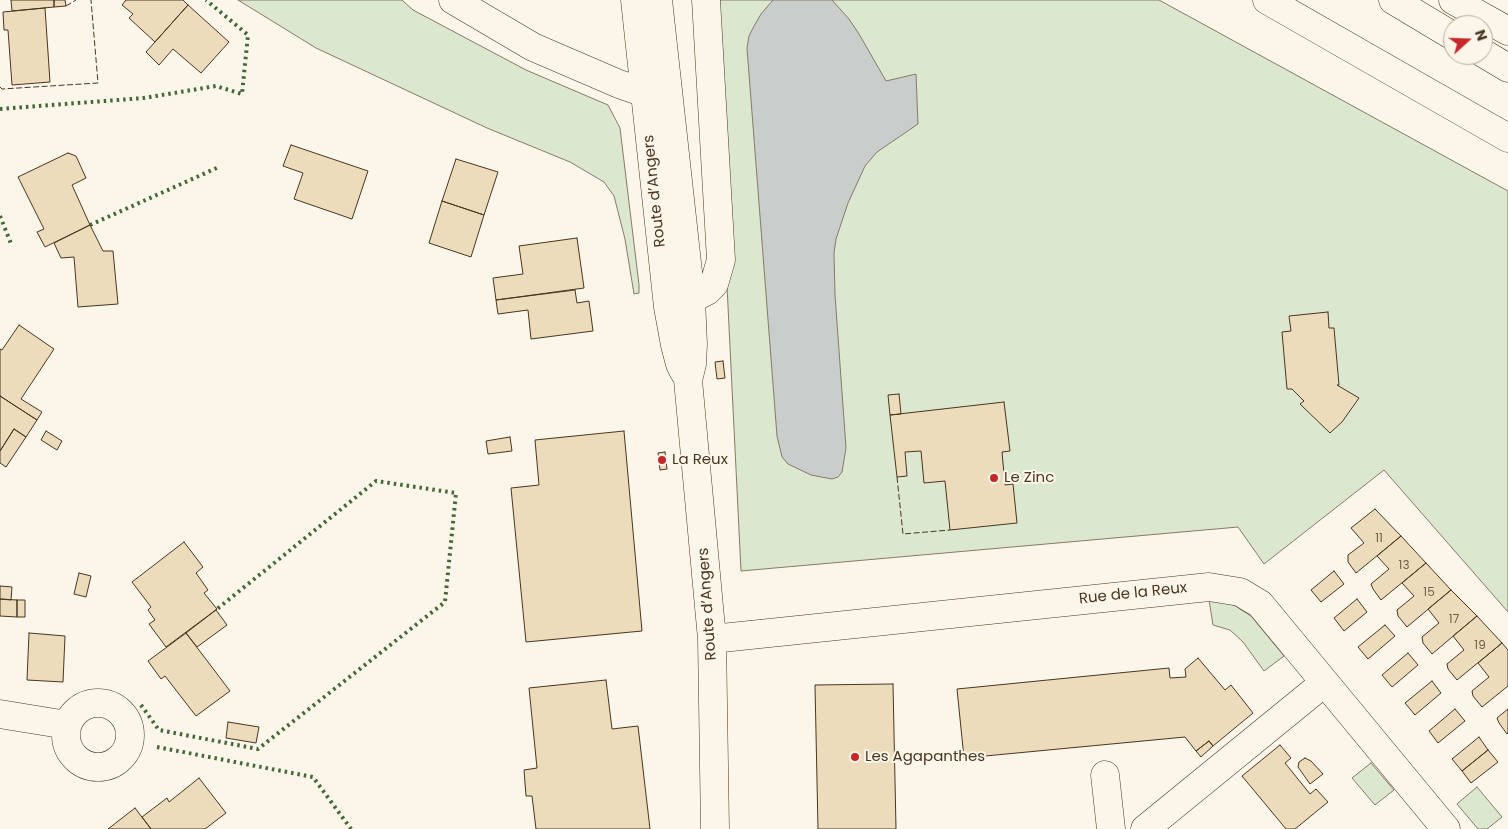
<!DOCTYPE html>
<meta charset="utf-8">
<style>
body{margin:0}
#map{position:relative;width:1508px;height:829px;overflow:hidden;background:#fbf6e9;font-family:Poppins,sans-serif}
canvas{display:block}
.north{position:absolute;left:1443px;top:15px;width:50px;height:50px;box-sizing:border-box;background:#fbf6e9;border:1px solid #b4a999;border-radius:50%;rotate:70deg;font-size:14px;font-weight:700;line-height:20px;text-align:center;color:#4a3520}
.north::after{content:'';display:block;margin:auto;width:18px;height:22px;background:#c62828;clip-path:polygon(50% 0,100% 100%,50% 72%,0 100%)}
</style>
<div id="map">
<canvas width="1508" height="829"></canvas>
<div class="north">N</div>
</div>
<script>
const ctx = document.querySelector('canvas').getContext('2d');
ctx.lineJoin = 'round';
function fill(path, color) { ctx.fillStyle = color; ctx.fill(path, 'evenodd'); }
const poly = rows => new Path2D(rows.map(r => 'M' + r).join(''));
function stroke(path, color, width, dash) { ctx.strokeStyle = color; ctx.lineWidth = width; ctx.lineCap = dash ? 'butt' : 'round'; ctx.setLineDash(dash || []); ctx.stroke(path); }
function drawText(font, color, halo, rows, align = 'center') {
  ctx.font = font + ' Poppins,sans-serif'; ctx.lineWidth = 4; ctx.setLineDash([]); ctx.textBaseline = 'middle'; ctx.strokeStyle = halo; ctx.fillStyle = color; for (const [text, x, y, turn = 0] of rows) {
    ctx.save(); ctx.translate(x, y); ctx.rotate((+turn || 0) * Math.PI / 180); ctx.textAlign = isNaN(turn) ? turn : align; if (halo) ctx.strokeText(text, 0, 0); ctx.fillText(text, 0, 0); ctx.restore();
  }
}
const green = poly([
 [238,0,402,0,413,10,526,70,608,105,620,128,639,285,639,293,634,294,625,239,614,196,604,182,570,162,487,128,316,48,238,0],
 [713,0,1159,0,1508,191,1508,612,1384,470,1264,564,1238,527,741,571,713,0],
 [1209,600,1234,605,1251,616,1284,656,1264,671,1243,642,1230,630,1213,625,1209,600],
 [1371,763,1394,790,1375,805,1352,778,1371,763],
 [1477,787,1502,817,1487,829,1478,829,1457,804,1477,787]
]);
const water = poly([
 [773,0,832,0,849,19,859,34,886,81,916,74,918,124,877,152,865,166,848,203,836,239,834,253,835,295,846,448,842,472,838,477,832,479,811,475,788,464,782,457,777,436,747,48,749,36,754,26,761,14,773,0]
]);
const building = poly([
 [11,0,54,0,54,7,12,11,11,0],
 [54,0,65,0,66,6,54,7,54,0],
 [126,0,183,0,188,5,155,42,129,18,133,14,122,5,126,0],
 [188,5,229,42,201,73,173,49,159,65,146,52,188,5],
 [45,8,50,82,12,85,8,30,4,30,3,12,45,8],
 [291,145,368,171,352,219,294,199,303,173,283,166,291,145],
 [68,153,76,156,86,178,72,185,90,225,45,247,37,232,44,229,18,177,68,153],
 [456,159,498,172,484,215,442,201,456,159],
 [442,201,484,215,471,257,429,243,442,201],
 [90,225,103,251,113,251,118,304,78,307,74,257,61,258,54,243,90,225],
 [577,238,584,288,496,300,493,278,523,274,519,246,577,238],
 [575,290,577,303,589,301,593,331,531,339,528,310,498,314,496,300,575,290],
 [1328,312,1329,328,1334,328,1339,385,1337,385,1359,398,1342,422,1330,433,1300,404,1304,401,1292,389,1287,389,1282,332,1291,331,1289,316,1328,312],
 [19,325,54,349,21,399,42,412,37,420,0,396,0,349,2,350,19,325],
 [723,361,725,378,717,379,715,362,723,361],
 [899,394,901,414,890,415,888,395,899,394],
 [0,396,37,420,26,437,14,429,0,451,0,396],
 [1004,402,1010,451,1002,452,1005,485,1013,484,1017,523,950,530,945,481,924,483,921,451,905,452,907,476,897,477,890,415,1004,402],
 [14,429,26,437,6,467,0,463,0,451,14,429],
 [46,431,62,441,57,450,41,440,46,431],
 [624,431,642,631,526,642,511,488,539,485,535,440,624,431],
 [510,437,512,451,488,454,486,441,510,437],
 [665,452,667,469,660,470,658,453,665,452],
 [1375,509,1401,536,1356,573,1348,562,1348,555,1364,543,1351,528,1375,509],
 [1401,536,1426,563,1381,600,1373,589,1371,584,1389,569,1377,556,1401,536],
 [184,542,203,567,196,573,208,590,204,593,217,609,166,647,149,624,155,620,148,610,151,607,132,582,184,542],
 [1426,563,1451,590,1407,627,1398,616,1397,610,1414,596,1402,583,1426,563],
 [1334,571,1344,584,1321,602,1311,590,1334,571],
 [79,573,91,576,86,597,74,594,79,573],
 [0,586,12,587,11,600,0,599,0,586],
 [1451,590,1477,616,1432,654,1423,643,1422,637,1439,623,1428,609,1451,590],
 [0,599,17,600,17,617,0,616,0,599],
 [1357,599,1367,612,1344,631,1334,618,1357,599],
 [17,600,25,600,25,617,17,617,17,600],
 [216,610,227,625,197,647,186,633,216,610],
 [1477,616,1502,643,1457,680,1448,669,1447,664,1464,650,1453,636,1477,616],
 [1385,625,1395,636,1368,659,1358,647,1385,625],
 [29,633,65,636,63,682,27,680,29,633],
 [186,633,230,691,196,716,165,676,161,679,148,661,186,633],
 [1502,643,1508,650,1508,686,1482,707,1473,696,1472,691,1489,677,1478,663,1502,643],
 [1408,653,1418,665,1392,687,1382,675,1408,653],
 [1198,658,1225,690,1231,685,1253,713,1213,746,1209,741,1196,751,1185,737,964,758,957,689,1169,668,1170,678,1186,677,1185,669,1198,658],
 [606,680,612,729,638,726,650,829,536,829,532,796,526,796,524,770,537,768,529,688,606,680],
 [1432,681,1441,693,1415,715,1405,703,1432,681],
 [893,684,896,829,818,829,815,685,893,684],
 [1455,709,1465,721,1438,743,1429,731,1455,709],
 [1508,709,1508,733,1507,734,1499,723,1497,718,1508,709],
 [228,722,259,727,256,743,226,738,228,722],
 [1479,737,1488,750,1462,771,1452,759,1479,737],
 [1209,741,1213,746,1201,757,1196,751,1209,741],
 [1280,745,1291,758,1285,763,1310,794,1316,789,1328,802,1295,829,1286,829,1242,776,1280,745],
 [1488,750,1498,762,1471,783,1462,771,1488,750],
 [1305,758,1311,761,1323,774,1310,784,1298,767,1299,762,1305,758],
 [199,778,226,813,205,829,151,829,142,817,167,798,169,802,199,778],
 [135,808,151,829,108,829,135,808]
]);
const minor = poly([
 [635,0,668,307,675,345,680,364,684,372],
 [658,0,691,299,693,344,692,364,688,380,712,639,715,829],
 [691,299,707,291,714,284,721,260,706,0],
 [712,639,1209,587,1240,592,1260,604,1446,829],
 '66 735a32 32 0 1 1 64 0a32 32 0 1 1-64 0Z',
 [0,714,67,725],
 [1105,775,1111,829],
 [1145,829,1324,683]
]);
const major = poly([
 [453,0,533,47,619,84,645,93]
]);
const highway = poly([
 [1267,0,1508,138],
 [1393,0,1453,36],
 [1453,0,1508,31],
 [1483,53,1508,68]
]);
const hedge = poly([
 [0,109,144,98,216,86,242,94,248,35,206,0],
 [0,216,12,246],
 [90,225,219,167],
 [141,705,159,730,258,749,445,602,456,493,376,481,217,609],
 [157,747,313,777,351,829]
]);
const fence = poly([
 [66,6,76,0],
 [0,87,2,89,98,83,91,0],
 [897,477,903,534,950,530]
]);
const markers = [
 [662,460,5,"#c62828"],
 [994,478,5,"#c62828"],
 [855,757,5,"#c62828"]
];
const numberNames = [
 ["11",1379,539],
 ["13",1404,566],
 ["15",1429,593],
 ["17",1454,620],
 ["19",1480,646]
];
const streetNames = [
 ["Route d’Angers",655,191,-96],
 ["Rue de la Reux",1133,594,-6],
 ["Route d’Angers",708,604,-94]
];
const poiNames = [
 ["La Reux",672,460],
 ["Le Zinc",1004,478],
 ["Les Agapanthes",865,757]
];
fill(green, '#dce7d0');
stroke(green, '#887966', 1);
fill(water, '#c9cecd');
stroke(water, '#887966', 1);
fill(building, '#ecdcbc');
stroke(building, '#4a3520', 1);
stroke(minor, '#4a3520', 29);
stroke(major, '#4a3520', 29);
stroke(highway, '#4a3520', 29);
stroke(minor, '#fbf6e9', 28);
stroke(major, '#fbf6e9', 28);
stroke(highway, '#fbf6e9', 28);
stroke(hedge, '#436837', 4, [2.5, 4]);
stroke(fence, '#4a3520', 1, [6, 2.5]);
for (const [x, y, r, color] of markers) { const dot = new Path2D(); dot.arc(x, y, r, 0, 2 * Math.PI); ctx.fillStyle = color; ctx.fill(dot); stroke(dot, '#fbf6e9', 2); }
drawText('12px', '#725f47', null, numberNames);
drawText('15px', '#4a3520', '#fbf6e9', streetNames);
drawText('15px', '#4a3520', '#fbf6e9', poiNames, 'left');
</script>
